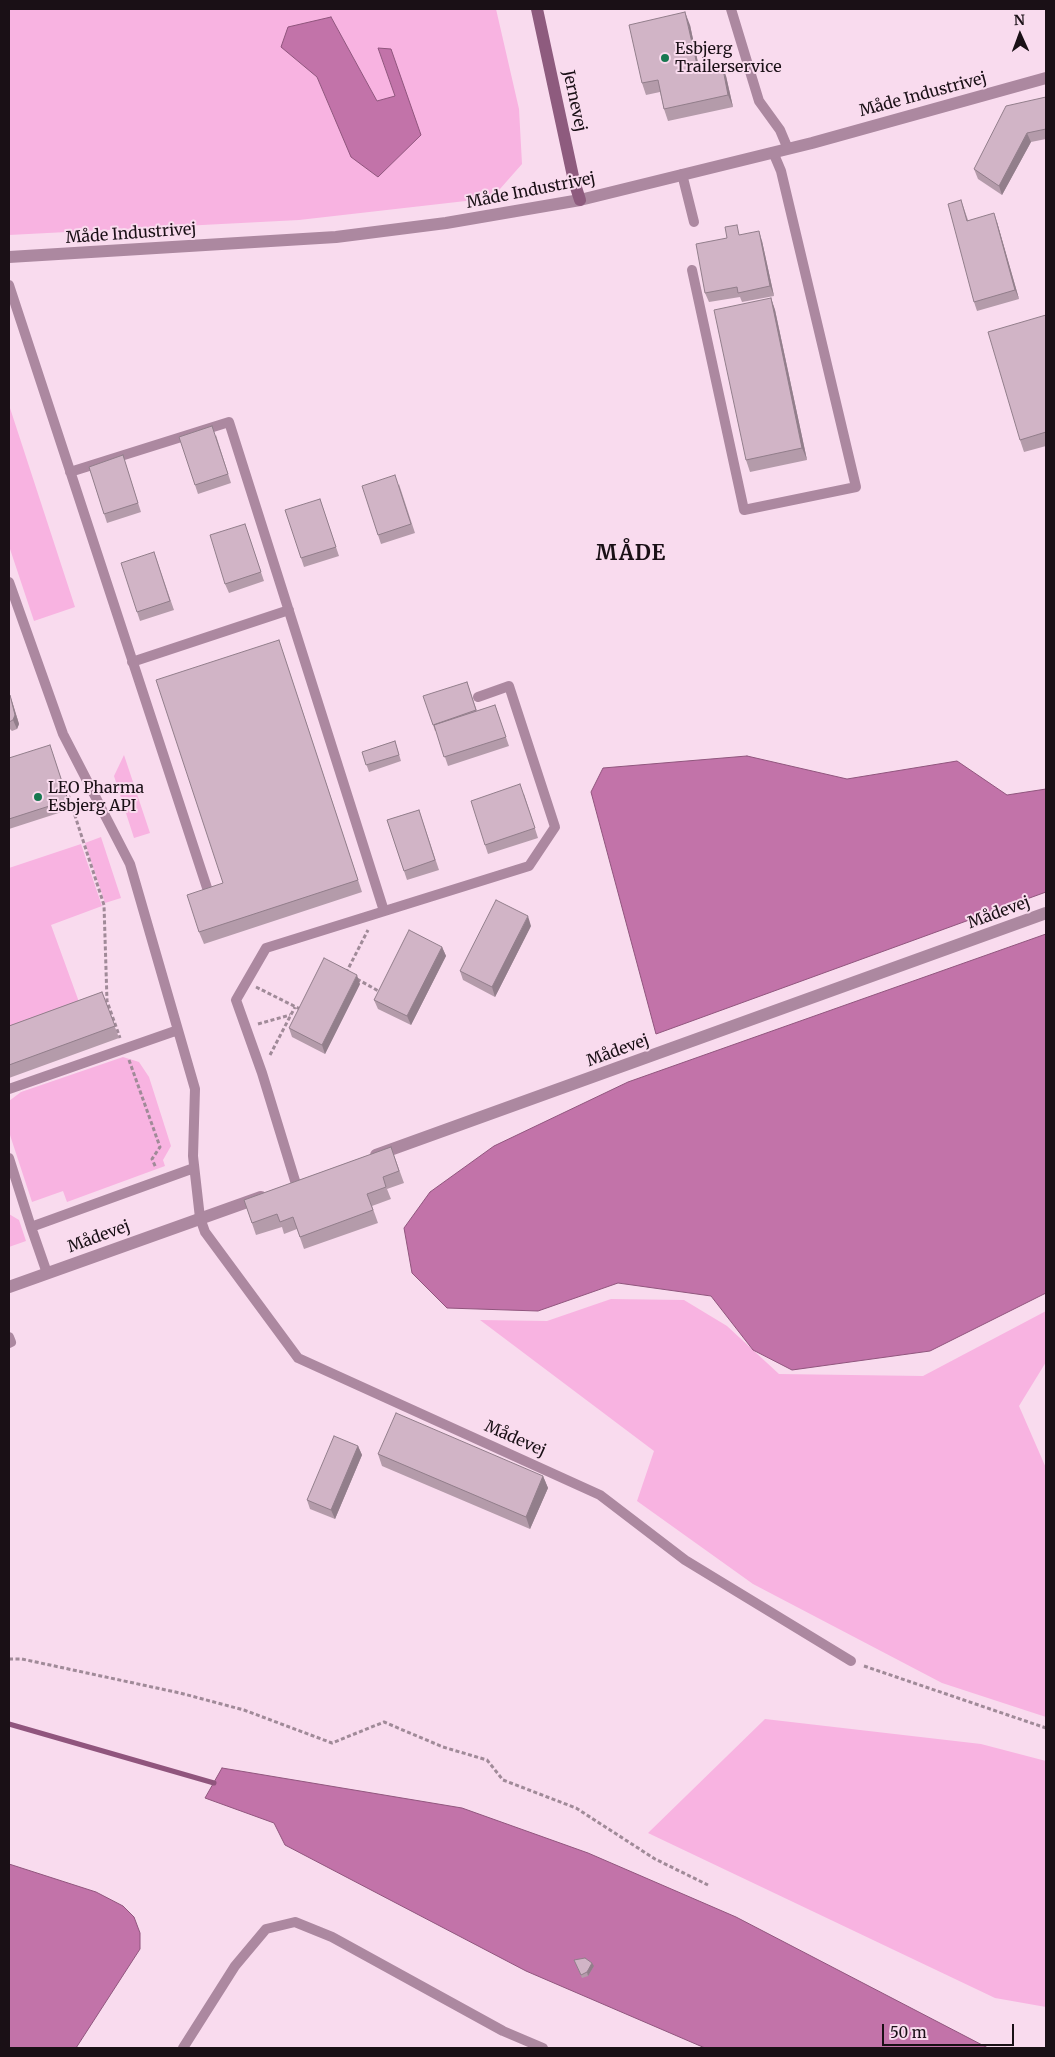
<!DOCTYPE html>
<meta charset="utf-8">
<style>
body{margin:0}
#map{position:relative;width:1055px;height:2057px;overflow:hidden;background:#f9dbee;font-family:Merriweather,serif}
canvas{display:block}
.frame{position:absolute;inset:0;border:10px solid #1a1016;pointer-events:none}
.north{position:absolute;left:995px;top:10px;width:50px;height:50px;-webkit-text-stroke:4px #f9dbee;paint-order:stroke;rotate:358deg;font-size:14px;font-weight:700;line-height:20px;text-align:center;color:#1a1016}
.north::after{content:'';display:block;margin:auto;width:18px;height:22px;background:#1a1016;clip-path:polygon(50% 0,100% 100%,50% 72%,0 100%)}
.scale{position:absolute;left:882px;top:2024px;width:132px;height:22px;box-sizing:border-box;border:2px solid #1a1016;border-top:0;padding-left:6px;font-size:15px;line-height:18px;white-space:nowrap;color:#1a1016;-webkit-text-stroke:4px #f9dbee;paint-order:stroke}
</style>
<div id="map">
<canvas width="1055" height="2057"></canvas>
<div class="frame"></div>
<div class="north">N</div>
<div class="scale">50 m</div>
</div>
<script>
const ctx = document.querySelector('canvas').getContext('2d');
ctx.lineJoin = 'round';
function fill(path, color) { ctx.fillStyle = color; ctx.fill(path, 'evenodd'); }
const poly = rows => new Path2D(rows.map(r => 'M' + r).join(''));
function stroke(path, color, width, dash) { ctx.strokeStyle = color; ctx.lineWidth = width; ctx.lineCap = dash ? 'butt' : 'round'; ctx.setLineDash(dash || []); ctx.stroke(path); }
function drawText(font, color, halo, rows, align = 'center') {
  ctx.font = font + ' Merriweather,serif'; ctx.lineWidth = 4; ctx.setLineDash([]); ctx.textBaseline = 'middle'; ctx.strokeStyle = halo; ctx.fillStyle = color; for (const [text, x, y, turn = 0] of rows) {
    ctx.save(); ctx.translate(x, y); ctx.rotate((+turn || 0) * Math.PI / 180); ctx.textAlign = isNaN(turn) ? turn : align; if (halo) ctx.strokeText(text, 0, 0); ctx.fillText(text, 0, 0); ctx.restore();
  }
}
const green = poly([
 [9,9,496,9,519,109,522,164,492,198,299,220,9,235],
 [331,17,377,101,395,96,378,49,420,135,378,177,334,118,317,77],
 [9,405,75,607,34,621,9,546],
 [124,755,150,833,134,838,114,776],
 [101,837,121,898,105,903,85,843],
 [81,844,102,906,51,925,83,1013,9,1040,9,868],
 [123,1057,139,1062,149,1077,171,1146,163,1160,165,1166,67,1202,63,1191,32,1202,9,1132,9,1101,21,1092],
 [9,1214,19,1220,26,1241,9,1247],
 [611,1299,684,1300,727,1326,779,1374,923,1376,1046,1311,1046,1362,1019,1406,1046,1468,1046,1717,942,1683,753,1584,637,1501,654,1451,480,1320,547,1321],
 [765,1719,981,1744,1046,1761,1046,2007,995,1998,648,1833]
]);
const water = poly([
 [331,17,377,101,395,96,378,48,391,49,421,135,378,177,351,157,317,77,281,47,288,27,331,17],
 [747,756,847,779,957,761,1007,795,1046,789,1046,892,656,1034,591,792,603,768,747,756],
 [1046,934,1046,1293,930,1351,792,1370,753,1350,711,1296,618,1283,538,1311,447,1308,412,1273,404,1228,430,1192,494,1146,628,1082,1046,934],
 [222,1768,462,1808,588,1853,736,1917,988,2048,705,2048,526,1971,285,1845,274,1823,205,1798,222,1768],
 [9,1864,96,1892,123,1906,134,1917,140,1933,140,1949,76,2048,9,2048,9,1864]
]);
const stream = poly([
 [9,1724,214,1783]
]);
const path = poly([
 [64,786,65,785,104,905,107,1001,120,1038],
 [346,973,368,930],
 [357,979,382,993],
 [256,987,302,1010],
 [258,1024,290,1015],
 [270,1055,295,1007],
 [129,1060,160,1147,152,1159,156,1168],
 [9,1659,22,1659,180,1693,244,1710,332,1743,384,1722,443,1747,487,1760,503,1780,576,1808,655,1859,708,1885],
 [864,1666,1046,1728]
]);
const lane = poly([
 [731,9,759,101,780,130,788,149],
 [682,174,694,222],
 [692,270,744,510,856,487,781,171,773,152],
 [9,285,211,900],
 [70,472,229,422,384,911],
 [9,582,63,734,130,864,195,1089,193,1156,200,1218,205,1232,298,1358,600,1495,685,1560,851,1661],
 [132,662,289,610],
 [9,1089,178,1030],
 [9,1158,31,1227],
 [296,1184,262,1073,236,1000,266,948,529,866,555,827,509,686,478,697],
 [47,1273,31,1227,194,1168],
 [9,1337,11,1342,9,1343],
 [183,2048,235,1966,266,1929,295,1922,332,1937,503,2031,543,2048]
]);
const street = poly([
 [9,257,336,237,446,223,580,200,812,143,1046,78],
 [376,1155,1046,913],
 [9,1287,261,1197]
]);
const secondary = poly([
 [537,9,574,181,580,200]
]);
const wall = poly([
 [690,25,699,69,726,76,733,107,668,121,664,109,660,92,646,95,642,83],
 [1046,97,1046,139,1031,142,1002,195,978,179,974,169],
 [961,200,968,220,997,222,1019,299,977,311,974,302],
 [741,235,762,241,774,296,742,302,740,297,709,302,705,293],
 [771,298,775,310,807,460,750,472,746,460],
 [1046,315,1046,446,1024,452,1020,440],
 [216,435,231,483,198,494,195,485],
 [126,465,141,512,107,523,89,467],
 [399,484,415,533,381,544,378,535],
 [320,499,339,556,304,567,301,558],
 [248,533,264,581,229,593,225,584],
 [154,552,174,610,140,621,137,612],
 [283,652,362,892,204,944,199,932,223,883],
 [467,682,477,711,495,705,509,746,448,766,436,731,435,731,433,725],
 [9,694,10,695,13,704,19,724,17,729,12,731,9,728],
 [395,741,401,761,369,772,362,752],
 [53,754,71,809,9,829,9,758],
 [524,794,538,838,488,854,485,845],
 [419,810,439,870,407,880,387,820],
 [531,926,495,997,463,980,460,971],
 [442,947,446,956,411,1025,378,1009,374,1000],
 [360,984,325,1054,292,1037,289,1028],
 [102,992,119,1038,9,1078,9,1026],
 [391,1147,404,1183,387,1189,391,1199,372,1206,378,1223,304,1249,297,1229,284,1234,282,1227,256,1235,244,1200],
 [358,1446,362,1455,335,1519,310,1509,307,1500],
 [378,1454,543,1476,548,1488,530,1529,382,1466],
 [574,1960,594,1966,588,1976,582,1978]
]);
const shadedWall = poly([
 [685,12,690,25,702,81,698,69],
 [722,64,726,76,733,107,728,95],
 [1027,133,1031,142,1002,195,999,186],
 [994,213,997,222,1019,299,1015,290],
 [759,231,762,241,774,296,770,286],
 [771,298,775,310,807,460,802,448],
 [10,695,19,724,17,729,13,720],
 [528,916,531,926,495,997,492,987],
 [442,947,446,956,411,1025,407,1016],
 [357,975,360,984,325,1054,322,1045],
 [358,1446,362,1455,335,1519,331,1510],
 [543,1476,548,1488,530,1529,526,1517],
 [592,1963,594,1966,588,1976,587,1972]
]);
const building = poly([
 [685,12,698,69,722,64,728,95,664,109,658,80,642,83,629,25,685,12],
 [1046,97,1046,129,1027,133,999,186,974,169,1006,106,1046,97],
 [961,200,967,221,994,213,1015,290,974,302,948,204,961,200],
 [737,225,739,235,759,231,770,286,738,293,737,287,705,293,696,244,727,238,725,227,737,225],
 [771,298,802,448,746,460,714,310,771,298],
 [1046,315,1046,432,1020,440,988,332,1046,315],
 [212,426,228,474,195,485,179,437,212,426],
 [123,455,138,503,104,514,89,467,123,455],
 [395,475,411,524,378,535,362,486,395,475],
 [320,499,336,547,301,558,285,510,320,499],
 [245,524,261,572,225,584,210,535,245,524],
 [154,552,170,601,137,612,121,563,154,552],
 [279,640,358,880,199,932,187,895,223,883,156,680,279,640],
 [467,682,476,710,433,725,423,696,467,682],
 [9,694,10,695,15,715,13,720,9,722,9,694],
 [495,705,506,737,444,757,434,725,495,705],
 [395,741,399,755,366,765,362,752,395,741],
 [50,745,68,800,9,819,9,758,50,745],
 [520,784,535,828,485,845,471,801,520,784],
 [419,810,435,860,404,871,387,820,419,810],
 [496,900,528,916,492,987,460,971,496,900],
 [409,930,442,947,407,1016,374,1000,409,930],
 [324,958,357,975,322,1045,289,1028,324,958],
 [102,992,115,1026,9,1065,9,1026,102,992],
 [391,1147,399,1171,383,1177,386,1187,367,1194,373,1210,300,1237,293,1217,280,1222,277,1214,252,1223,244,1200,391,1147],
 [396,1413,543,1476,526,1517,378,1454,396,1413],
 [334,1436,358,1446,331,1510,307,1500,334,1436],
 [585,1958,592,1963,587,1972,581,1975,574,1960,585,1958]
]);
const markers = [
 [665,58,5,"#177850"],
 [38,797,5,"#177850"]
];
const poiNames = [
 ["Esbjerg",675,49],
 ["Trailerservice",675,67],
 ["LEO Pharma",48,788],
 ["Esbjerg API",48,806]
];
const streetNames = [
 ["Måde Industrivej",923,95,-15],
 ["Jernevej",574,101,78],
 ["Måde Industrivej",531,191,-11],
 ["Måde Industrivej",131,234,-4],
 ["Mådevej",999,913,-20],
 ["Mådevej",618,1051,-20],
 ["Mådevej",99,1237,-20],
 ["Mådevej",515,1439,24]
];
const districtNames = [
 ["MÅDE",631,554]
];
fill(green, '#f8b3e1');
fill(water, '#c273a9');
stroke(water, '#90557d', 1);
stroke(stream, '#90557d', 5);
stroke(path, '#a08a98', 3, [4, 2.5]);
stroke(lane, '#ac88a0', 10);
stroke(street, '#ac88a0', 12);
stroke(secondary, '#8e5b7e', 12);
fill(wall, '#b49baa');
fill(shadedWall, '#927e8b');
fill(building, '#d1b4c6');
stroke(building, '#927e8b', 1);
for (const [x, y, r, color] of markers) { const dot = new Path2D(); dot.arc(x, y, r, 0, 2 * Math.PI); ctx.fillStyle = color; ctx.fill(dot); stroke(dot, '#f9dbee', 2); }
drawText('16px', '#1a1016', '#f9dbee', poiNames, 'left');
drawText('16px', '#1a1016', '#f9dbee', streetNames);
ctx.letterSpacing = '1px';
drawText('bold 21px', '#1a1016', '#f9dbee', districtNames);
ctx.letterSpacing = '0px';
</script>
